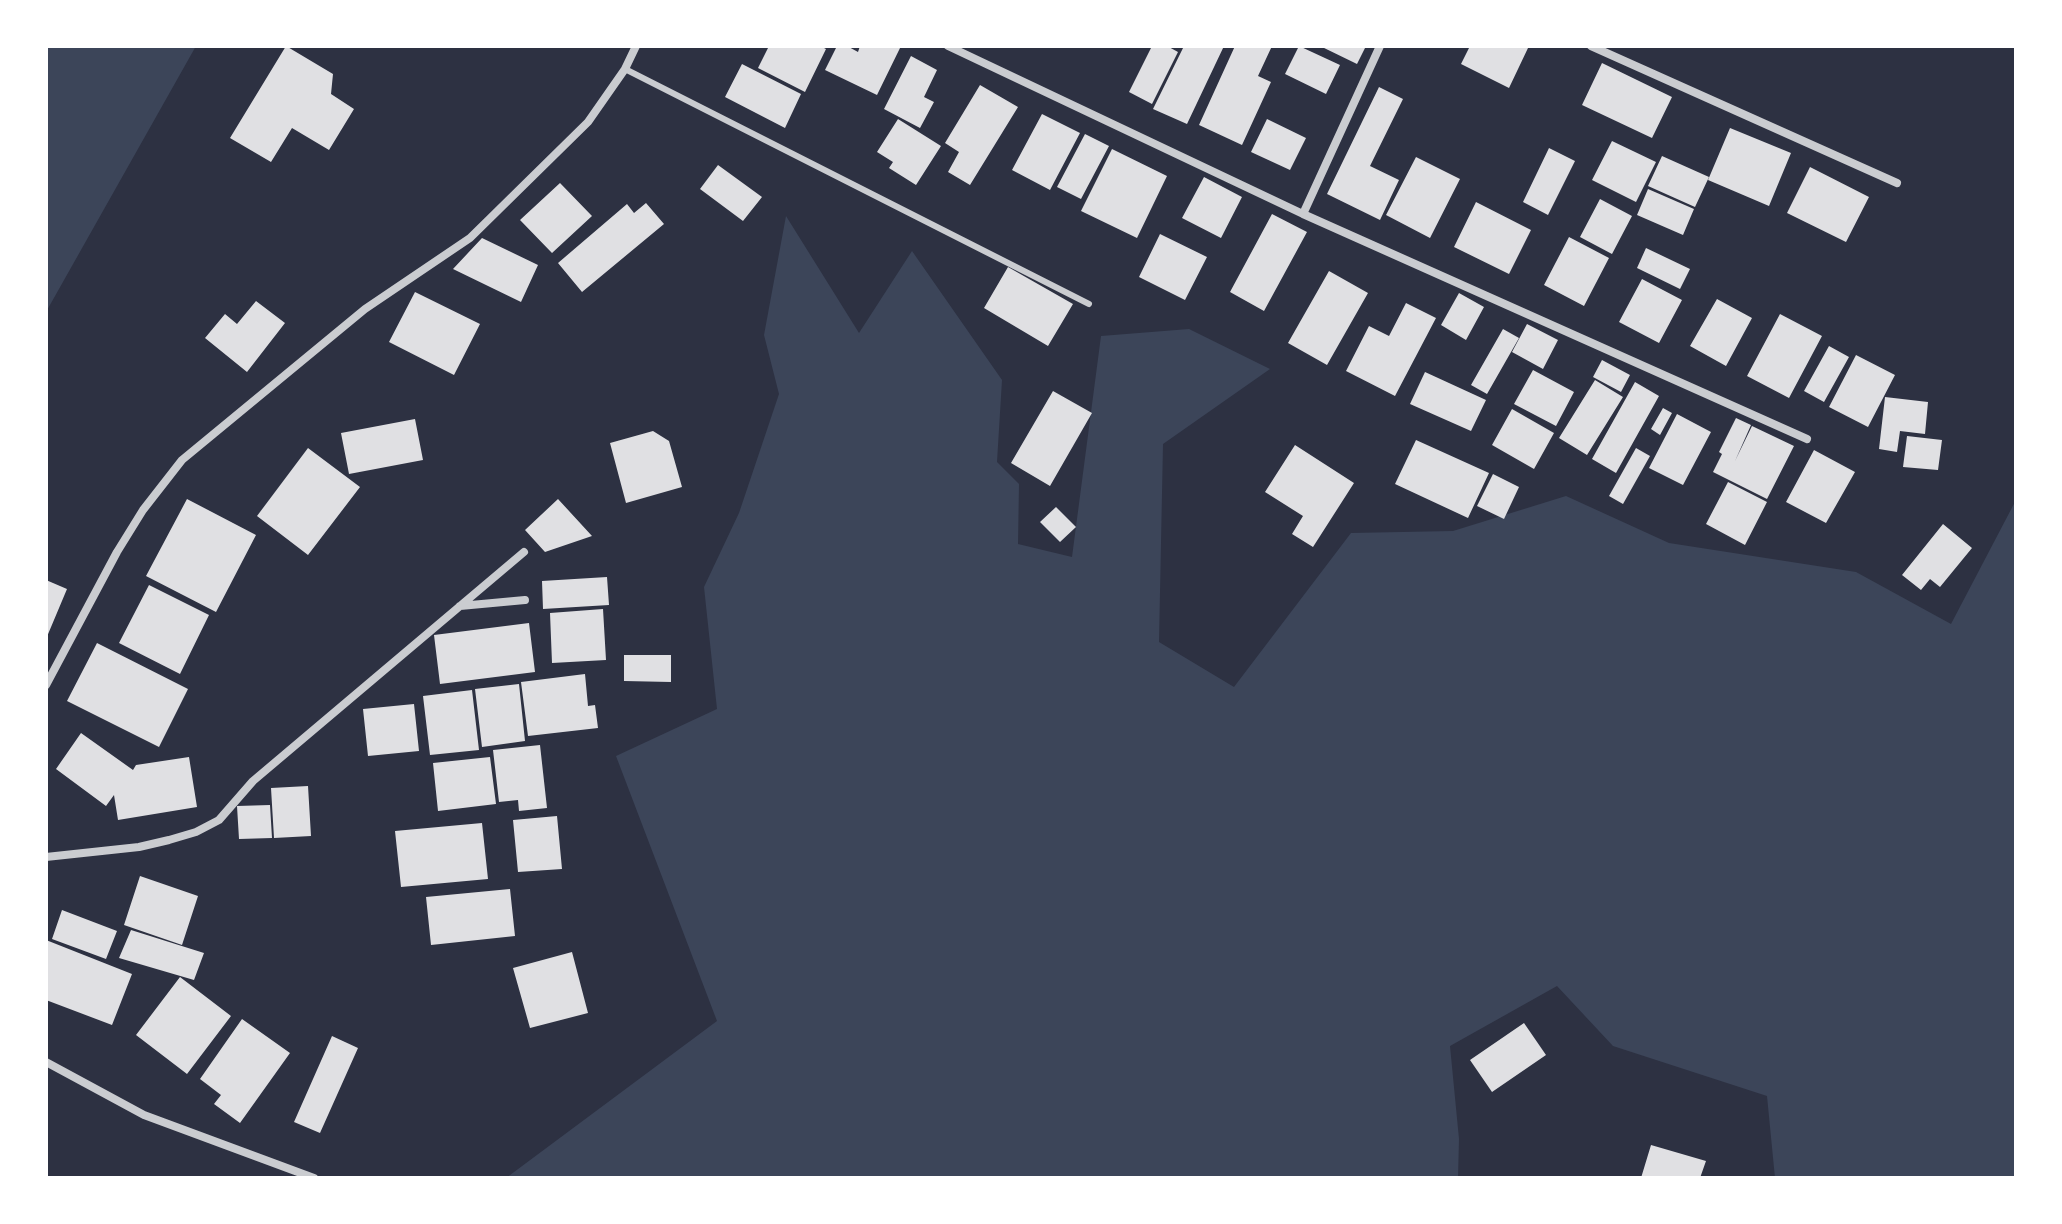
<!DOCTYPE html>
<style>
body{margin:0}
#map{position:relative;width:2062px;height:1224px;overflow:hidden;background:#2d3142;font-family:Arial,sans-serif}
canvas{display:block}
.frame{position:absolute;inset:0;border:48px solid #fff;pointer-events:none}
</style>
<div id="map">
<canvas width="2062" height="1224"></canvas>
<div class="frame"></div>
</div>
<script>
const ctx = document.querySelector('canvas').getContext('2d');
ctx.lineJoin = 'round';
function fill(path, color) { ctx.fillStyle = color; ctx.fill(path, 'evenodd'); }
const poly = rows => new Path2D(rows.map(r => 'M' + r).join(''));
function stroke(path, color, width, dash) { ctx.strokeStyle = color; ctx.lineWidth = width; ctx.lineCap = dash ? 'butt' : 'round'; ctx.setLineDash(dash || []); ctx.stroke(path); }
const green = poly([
 [46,46,196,46,46,312],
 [786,216,859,333,912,251,1002,380,997,462,1019,484,1018,544,1072,557,1101,336,1189,329,1270,369,1163,444,1159,642,1234,687,1351,533,1453,531,1566,496,1669,543,1856,572,1951,624,2016,500,2016,1178,1775,1178,1767,1096,1613,1046,1557,986,1450,1046,1459,1139,1458,1178,506,1178,717,1021,616,756,717,709,704,587,739,513,779,394,764,335]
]);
const building = poly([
 [286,46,333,74,331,94,354,109,329,150,292,128,271,162,230,138],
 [769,46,820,46,826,49,805,92,758,68],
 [837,46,847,46,858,52,860,46,901,46,877,95,825,70],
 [1152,46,1167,46,1178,52,1152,104,1129,92],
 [1184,46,1224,46,1187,124,1153,109],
 [1235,46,1272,46,1258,76,1271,82,1242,145,1199,125],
 [1299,46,1340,65,1326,94,1285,74],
 [1320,46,1366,46,1357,64],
 [1470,46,1524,46,1528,48,1509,88,1461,64],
 [911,56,937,70,924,97,934,102,920,128,884,109],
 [1602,63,1672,97,1652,138,1582,105],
 [742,64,801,94,785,128,725,97],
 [980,85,1018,107,970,185,948,172,959,152,945,143],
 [1379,87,1403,99,1370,166,1399,180,1380,220,1327,194],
 [1042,114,1080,133,1050,190,1012,170],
 [898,119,941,146,916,185,889,168,893,162,877,152],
 [1267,119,1306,138,1290,170,1251,152],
 [1730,128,1791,153,1769,206,1708,180],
 [1085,134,1109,146,1081,199,1057,187],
 [1612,141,1656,162,1636,202,1592,180],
 [1549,148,1575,161,1548,215,1523,202],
 [1112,149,1167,176,1137,238,1081,211],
 [1662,156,1709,177,1695,207,1648,186],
 [1416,157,1460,179,1430,238,1386,215],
 [718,165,762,197,743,221,700,189],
 [1810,167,1869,197,1846,242,1787,213],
 [1204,177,1242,197,1221,238,1182,218],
 [560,183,592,216,552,253,520,220],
 [1648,189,1694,209,1683,235,1637,215],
 [1600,199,1632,216,1612,254,1580,237],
 [1476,202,1531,230,1509,274,1454,247],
 [646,203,664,224,582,292,558,263,627,204,634,213],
 [1272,214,1307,232,1264,311,1230,292],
 [1160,234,1207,257,1185,300,1139,277],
 [1569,237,1609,258,1584,306,1544,285],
 [482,238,538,265,521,302,453,269],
 [1646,248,1690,269,1680,289,1637,268],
 [1008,267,1073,304,1048,346,984,308],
 [1329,271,1368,293,1327,365,1288,343],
 [1642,279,1682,300,1659,343,1619,322],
 [415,292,480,324,454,375,389,342],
 [1459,293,1484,307,1466,340,1441,325],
 [1717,299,1752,318,1726,366,1690,346],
 [256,301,285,323,247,372,205,338,225,314,237,324],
 [1406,303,1436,318,1395,396,1346,371,1369,326,1389,336],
 [1780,314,1822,336,1789,398,1747,376],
 [1527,324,1558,340,1543,369,1512,352],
 [1503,329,1519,338,1487,394,1471,385],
 [1829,346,1849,357,1824,402,1804,391],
 [1856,355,1895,375,1868,427,1829,407],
 [1602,360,1630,375,1621,392,1593,377],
 [1533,370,1574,392,1556,426,1514,404],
 [1425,372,1486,400,1471,431,1410,404],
 [1595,380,1623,397,1587,455,1559,438],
 [1635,382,1659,396,1616,473,1592,459],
 [1053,391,1092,413,1050,486,1011,463],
 [1885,397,1928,402,1925,434,1900,431,1897,452,1879,449],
 [1663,408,1672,413,1660,435,1651,429],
 [1512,409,1554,433,1534,469,1492,445],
 [1677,414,1711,432,1683,485,1649,468],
 [1736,418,1751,425,1735,461,1752,426,1794,446,1767,499,1713,472,1722,454,1719,452],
 [415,419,423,460,349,474,341,433],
 [653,431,669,441,682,487,626,503,610,443],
 [1907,436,1942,440,1938,470,1903,467],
 [1416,440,1489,473,1468,518,1395,484],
 [1295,445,1354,483,1313,547,1292,534,1303,516,1265,492],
 [308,448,360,487,308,555,257,516],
 [1636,448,1650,456,1623,504,1609,496],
 [1814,450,1855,472,1826,523,1786,502],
 [1493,474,1519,487,1504,519,1477,506],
 [1728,482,1767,502,1745,545,1706,524],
 [187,499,256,535,216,612,146,576],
 [558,499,592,536,545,552,525,530],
 [1056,507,1076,527,1060,542,1040,522],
 [1943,524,1972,548,1940,587,1930,579,1921,590,1902,575],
 [607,577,609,605,543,609,542,581],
 [46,580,67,589,46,639],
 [149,585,209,615,180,674,119,643],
 [603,609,606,660,552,663,550,613],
 [529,623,535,672,440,684,434,635],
 [97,643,188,689,159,747,67,701],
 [624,655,671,655,671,682,624,681],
 [585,674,588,706,595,705,598,728,528,736,521,682],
 [519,684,525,741,482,747,475,689],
 [472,690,479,750,430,755,423,696],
 [414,704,419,751,368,756,363,709],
 [81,733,133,770,136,765,189,757,197,807,118,820,114,795,106,806,56,769],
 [540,745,547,808,519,811,518,800,499,802,493,750],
 [490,757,496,804,438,811,433,763],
 [308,786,311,836,274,838,271,788],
 [270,805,272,838,239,839,237,806],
 [557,816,562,869,518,872,513,820],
 [482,823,488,879,401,887,395,831],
 [140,876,198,896,182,945,124,925],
 [510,889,515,936,431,945,426,897],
 [62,910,117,931,106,959,52,939],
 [131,930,204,953,194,980,119,958],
 [46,940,132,974,112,1025,46,1000],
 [572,952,588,1013,530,1028,513,968],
 [180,977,231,1016,187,1074,136,1035],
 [242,1019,290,1053,240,1123,214,1104,221,1095,200,1079],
 [1524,1023,1546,1055,1492,1092,1470,1060],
 [332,1036,358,1048,320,1133,294,1122],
 [1651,1145,1706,1161,1700,1178,1641,1178]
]);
const service = poly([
 [625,69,1089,304]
]);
const minor = poly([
 [948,46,1303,214,1807,439],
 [1591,46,1897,183],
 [1303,214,1380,46],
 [460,606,525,600],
 [46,685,117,552,143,510,182,460,365,309,470,238,588,122,625,69,636,46],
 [46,857,139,847,169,840,196,832,219,820,253,781,524,552],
 [46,1062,144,1115,314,1178]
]);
fill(green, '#3c4559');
fill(building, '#e0e0e3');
stroke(service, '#caccd0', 6);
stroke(minor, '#caccd0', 8);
</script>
